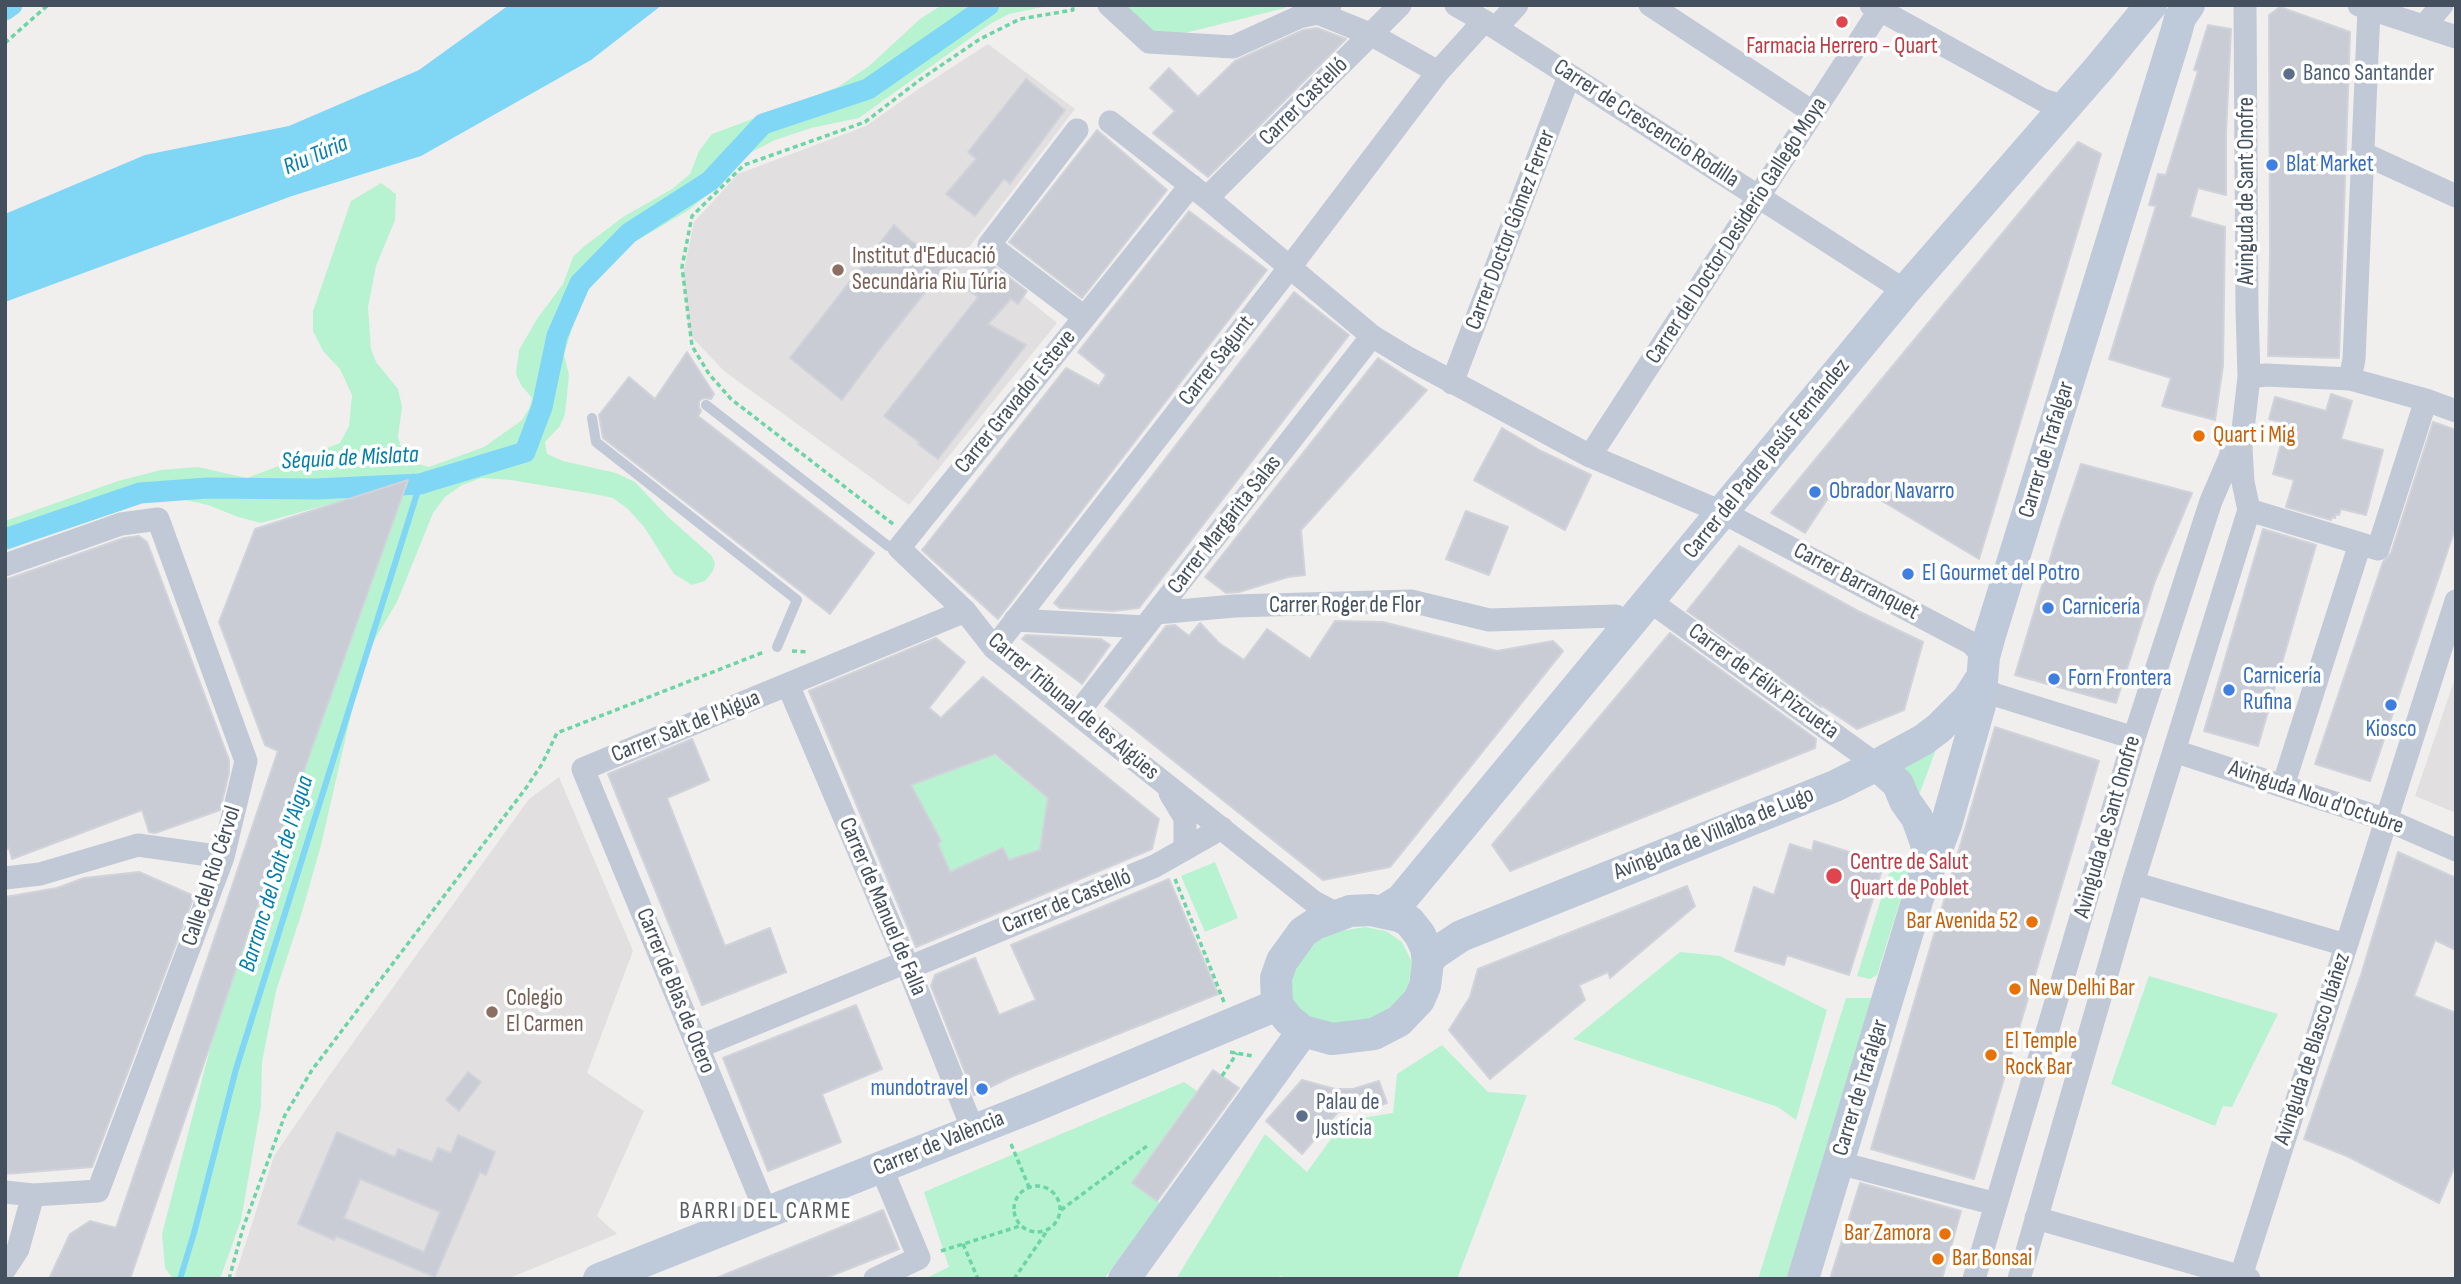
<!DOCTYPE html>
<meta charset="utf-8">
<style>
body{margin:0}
#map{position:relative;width:2461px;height:1284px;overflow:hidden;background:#f1eeee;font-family:"Sofia Sans Condensed",sans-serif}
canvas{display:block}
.frame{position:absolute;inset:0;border:7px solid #44505d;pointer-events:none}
</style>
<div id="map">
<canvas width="2461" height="1284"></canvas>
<div class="frame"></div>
</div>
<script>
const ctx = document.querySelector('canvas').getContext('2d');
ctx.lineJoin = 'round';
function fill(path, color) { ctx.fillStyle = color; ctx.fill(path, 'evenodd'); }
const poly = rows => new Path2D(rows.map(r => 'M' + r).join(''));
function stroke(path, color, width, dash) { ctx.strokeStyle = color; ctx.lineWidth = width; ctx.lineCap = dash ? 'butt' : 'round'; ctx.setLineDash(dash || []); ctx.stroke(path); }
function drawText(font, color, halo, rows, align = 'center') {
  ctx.font = font + ' "Sofia Sans Condensed",sans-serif'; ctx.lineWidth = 7; ctx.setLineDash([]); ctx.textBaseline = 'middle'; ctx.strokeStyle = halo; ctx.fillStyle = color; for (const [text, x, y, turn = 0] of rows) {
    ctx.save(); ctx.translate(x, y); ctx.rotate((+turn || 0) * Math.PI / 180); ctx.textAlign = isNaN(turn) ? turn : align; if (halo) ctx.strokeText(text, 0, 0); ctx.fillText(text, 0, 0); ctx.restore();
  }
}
const education = poly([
 [988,44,1075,109,967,250,1057,323,909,505,724,371,690,335,683,275,694,222,738,174,866,126,920,88],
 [2456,675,2456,813,2415,796],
 [559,777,633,951,587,1073,644,1111,597,1216,617,1234,507,1279,242,1279,235,1276,274,1156,329,1076,529,799]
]);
const green = poly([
 [942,5,1052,5,1009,14,990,24,859,118,811,128,775,140,750,153,730,170,707,195,689,210,631,244,581,298,564,355,569,375,565,414,560,426,545,442,547,454,563,461,616,473,635,482,668,517,711,555,715,563,713,571,705,581,692,585,674,574,644,527,628,509,613,498,594,494,511,480,481,478,462,485,445,497,433,513,397,602,376,637,362,667,321,845,302,912,276,991,262,1062,261,1106,241,1220,220,1279,173,1279,165,1268,162,1234,219,1014,281,839,398,485,261,523,238,517,208,505,181,499,156,499,122,507,5,551,5,521,118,481,161,470,198,467,247,478,340,443,349,426,352,395,340,369,323,351,313,331,313,311,351,201,381,183,396,194,395,220,376,266,372,287,368,307,371,349,376,362,398,389,402,407,398,437,402,450,411,462,429,467,484,447,521,421,529,409,532,398,521,385,516,374,519,350,537,319,563,284,573,257,582,248,623,217,672,189,690,174,699,151,712,134,838,87,869,66,920,19],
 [1125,5,1284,5,1285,8,1177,35,1139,28],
 [1938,744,1915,806,1894,769],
 [993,754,1060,809,1046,809,1040,850,1009,860,1003,849,950,872,911,785],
 [1215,862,1238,918,1205,932,1181,876],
 [1891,867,1909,872,1877,975,1870,979,1857,976],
 [1365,927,1386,931,1402,942,1412,962,1408,988,1389,1011,1358,1026,1314,1023,1293,1003,1289,988,1294,968,1316,942,1333,932],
 [1680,952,1720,956,1827,1010,1796,1120,1778,1107,1573,1039],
 [2149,976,2278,1014,2232,1107,2223,1106,2215,1126,2111,1084],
 [1846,998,1872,998,1788,1279,1758,1279],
 [1442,1045,1488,1092,1527,1095,1457,1279,1291,1279,1280,1276,1276,1279,1176,1279,1265,1134,1307,1172,1344,1121,1393,1113,1397,1074],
 [1184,1082,1197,1091,1132,1182,1160,1203,1104,1279,924,1279,949,1267,924,1192]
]);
const water = poly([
 [509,5,662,5,591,60,421,156,292,196,5,302,5,214,145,155,289,126,419,70]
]);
const stream = poly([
 [180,1279,194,1233,236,1069,420,484]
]);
const canal = poly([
 [5,10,12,5],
 [5,539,140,493,207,488,316,489,420,484,525,452,542,407,557,336,580,283,629,233,710,181,763,124,868,89,989,5]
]);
const building = poly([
 [2280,7,2350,32,2339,358,2268,356,2270,251,2269,15,2280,7],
 [2208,25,2231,29,2226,133,2226,195,2198,188,2190,217,2225,227,2223,366,2215,420,2162,406,2171,378,2109,359,2156,206,2149,205,2158,174,2166,175,2198,71,2194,70,2208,25],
 [1317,28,1346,39,1208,177,1153,133,1175,111,1150,88,1169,68,1198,97,1235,61,1303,30,1317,28],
 [1026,79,1065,110,1010,184,1004,179,975,216,946,194,976,159,968,152,1026,79],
 [1097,130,1167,190,1082,298,1009,242,1097,130],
 [2078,142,2101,154,1979,559,1842,477,1805,533,1771,513,2078,142],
 [1189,211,1267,270,998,619,922,550,1066,368,1099,386,1106,375,1078,352,1189,211],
 [894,225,910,240,947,265,882,346,842,400,790,358,894,225],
 [985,264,989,267,991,264,1027,291,1018,304,1011,299,988,324,1026,345,938,459,918,444,919,442,884,416,978,297,968,290,985,264],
 [1294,292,1349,335,1139,608,1113,611,1060,608,1054,603,1294,292],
 [687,352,714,394,711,399,704,398,699,401,699,407,701,411,698,416,874,553,830,614,603,438,599,415,629,377,655,399,687,352],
 [1378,358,1427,390,1301,530,1305,575,1288,577,1239,592,1226,593,1205,577,1378,358],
 [2331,394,2352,401,2341,439,2383,450,2366,515,2341,509,2339,515,2336,514,2335,518,2332,517,2331,520,2286,507,2294,480,2273,474,2286,424,2269,419,2275,397,2326,411,2331,394],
 [2433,422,2456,430,2456,526,2370,781,2315,764,2383,562,2391,553,2433,422],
 [1502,428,1541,451,1591,475,1565,530,1474,480,1502,428],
 [2081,464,2192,493,2155,581,2116,703,2015,675,2060,526,2081,464],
 [408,480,308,759,130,1279,49,1279,70,1234,90,1221,116,1228,278,751,265,745,219,622,255,529,408,480],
 [1466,511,1508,527,1489,575,1446,559,1466,511],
 [2263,529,2316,545,2258,746,2204,731,2263,529],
 [139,536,147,542,229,760,229,773,220,810,155,833,149,832,142,810,12,859,9,848,5,850,5,580,124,538,139,536],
 [1739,546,1858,611,1923,642,1904,710,1857,729,1821,705,1821,707,1687,611,1739,546],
 [1335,621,1383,622,1497,651,1553,641,1563,651,1390,867,1323,880,1105,706,1166,626,1175,625,1189,636,1200,623,1219,643,1244,660,1267,629,1310,659,1335,621],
 [1670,633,1816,739,1815,748,1510,871,1492,845,1670,633],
 [1026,635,1101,639,1110,645,1082,684,1022,639,1026,635],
 [936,638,965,662,929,708,941,718,983,677,1159,819,1152,849,916,947,809,691,936,638],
 [995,754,1048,798,1040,850,1009,860,1003,848,950,872,938,844,941,841,911,785,995,754],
 [1995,727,2099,761,1974,1179,1871,1149,1995,727],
 [692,739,709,780,667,798,725,946,770,928,786,972,702,1005,608,774,692,739],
 [1814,841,1862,856,1859,867,1881,873,1849,975,1787,955,1784,965,1735,951,1754,887,1774,895,1790,844,1812,851,1814,841],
 [2398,852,2456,878,2456,950,2435,940,2414,996,2456,1013,2456,1163,2439,1203,2347,1156,2304,1139,2361,975,2398,852],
 [139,872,194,896,92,1167,5,1174,5,897,57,888,84,878,139,872],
 [1169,879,1218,994,1013,1076,974,1095,931,986,935,975,975,958,999,1015,1036,1000,1011,945,1169,879],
 [1687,886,1695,906,1610,978,1608,972,1579,985,1585,1000,1490,1079,1449,1030,1470,997,1478,969,1687,886],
 [856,1005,882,1069,822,1094,841,1142,768,1171,723,1058,856,1005],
 [1213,1070,1239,1088,1157,1201,1132,1183,1213,1070],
 [468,1072,481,1082,459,1111,446,1100,468,1072],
 [1302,1080,1335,1089,1353,1089,1379,1081,1387,1103,1370,1109,1338,1112,1302,1154,1266,1121,1302,1080],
 [337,1132,395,1157,398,1149,432,1162,438,1148,451,1153,458,1135,495,1152,486,1175,480,1172,435,1277,336,1236,334,1240,298,1224,337,1132],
 [360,1179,440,1212,424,1252,344,1218,360,1179],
 [1860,1183,1961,1211,1942,1279,1830,1279,1860,1183],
 [883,1210,899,1249,823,1279,714,1279,883,1210]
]);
const path = poly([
 [5,43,48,5],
 [893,524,731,399,709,374,692,346,682,267,692,216,744,165,865,122,921,79,980,39,1020,19,1073,10,1072,5],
 [792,651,808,652],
 [1175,879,1224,1002],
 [1230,1052,1253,1056],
 [1222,1076,1237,1053],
 [1011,1144,1029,1187],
 '1014 1209a23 23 0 1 1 46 0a23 23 0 1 1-46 0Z',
 [1061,1210,1147,1146],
 [963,1244,978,1279],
 [941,1251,1020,1226],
 [229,1279,243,1228,285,1115,312,1070,526,788,542,764,557,733,764,652],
 [1014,1279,1047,1231]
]);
const lane = poly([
 [706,405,888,546,899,548],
 [592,418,596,442,797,600,777,647]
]);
const street = poly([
 [1109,5,1149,42,1233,47,1299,17,1318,13,1330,5],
 [1456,5,1496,28,1905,291],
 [1650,5,1814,113],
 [1871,5,2043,100,2065,107],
 [2359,5,2456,37],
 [1318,13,1372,35,1438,72,1484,21],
 [2424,26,2442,5],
 [1496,28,1517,5],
 [1110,122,1207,198,1372,336,1408,358,1590,456,1724,513,1971,643,1984,657],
 [1077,130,989,245,1084,317],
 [2362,153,2456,196],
 [1191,185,899,548,965,611,994,648,1314,902,1337,914],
 [1207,198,1400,5],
 [2249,377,2266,375,2350,379,2426,400,2456,411],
 [2350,379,2354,359,2369,9],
 [1452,383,1569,76],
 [1590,456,1883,5],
 [2249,510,2378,549,2426,400],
 [5,565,121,524,158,519,246,761,223,857,98,1191,33,1195,5,1192],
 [1654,595,1658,607,1877,765],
 [1156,613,1234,606,1411,601,1489,620,1616,616],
 [1015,620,1145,627],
 [994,648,1290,267,1438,72],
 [1981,679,1987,690,1996,695,2134,738],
 [788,685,906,962,973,1130],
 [1077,714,1372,336],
 [2174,751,2387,820,2456,850],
 [2283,786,2360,544],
 [1170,793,1185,818,1185,847],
 [5,878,40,874,138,845,223,857],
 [2133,883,2346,945],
 [908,968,1155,866,1222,828],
 [698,1047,906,962],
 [1839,1163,1996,1204],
 [766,1212,583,769,965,611],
 [2036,1218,2249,1279],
 [5,1269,18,1249,33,1195],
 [875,1279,919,1258,881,1167],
 [1974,1279,2134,738,2211,501,2230,457,2234,438],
 [2019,1279,2133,883,2249,510,2243,482,2241,447,2249,377,2247,310,2245,5],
 [2240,1279,2456,601]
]);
const secondary = poly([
 [1918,898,1946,825,1980,705,1984,657,1990,635,2176,33,2180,18,2189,5],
 [1371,910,1399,916,1409,921,1420,935,1426,948,1428,962,1425,986,1419,1000,1399,1021,1374,1034,1332,1039,1303,1031,1289,1020,1277,1005,1276,978,1282,961,1303,932,1315,924,1350,911,1371,910],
 [1383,911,1401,900,1905,291,2100,67,2151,5],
 [1428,962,1434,954,1461,936,1835,786,1877,765,1923,740,1939,728,1968,699,1980,680],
 [599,1279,1035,1106,1277,1005],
 [1124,1279,1303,1031],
 [1803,1279,1918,898,1927,864,1926,843,1917,818,1905,801,1898,784,1877,765]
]);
const markers = [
 [1842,22,7,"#e0444e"],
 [2289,74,7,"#5c6f8a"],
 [2272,165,7,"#3f7fe0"],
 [838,270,7,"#8d6e63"],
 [2199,436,7,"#e8710a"],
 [1815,492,7,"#3f7fe0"],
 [1908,574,7,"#3f7fe0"],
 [2048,608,7,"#3f7fe0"],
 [2054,679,7,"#3f7fe0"],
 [2229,690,7,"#3f7fe0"],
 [2391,705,7,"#3f7fe0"],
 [1834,876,9,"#e0444e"],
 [2032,922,7,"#e8710a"],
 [2015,989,7,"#e8710a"],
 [492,1012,7,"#8d6e63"],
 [1991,1055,7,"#e8710a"],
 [982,1089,7,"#3f7fe0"],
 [1302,1116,7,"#5c6f8a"],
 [1945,1234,7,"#e8710a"],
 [1938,1259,7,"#e8710a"]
];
const healthNames = [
 ["Farmacia Herrero - Quart",1842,47],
 ["Centre de Salut",1850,863,"left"],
 ["Quart de Poblet",1850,889,"left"]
];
const serviceNames = [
 ["Banco Santander",2303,74],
 ["Palau de",1316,1103],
 ["Justícia",1316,1129]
];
const streetNames = [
 ["Carrer Castelló",1304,102,-45],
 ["Carrer de Crescencio Rodilla",1646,124,33],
 ["Avinguda de Sant Onofre",2247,191,-90],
 ["Carrer Doctor Gómez Ferrer",1511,230,-69],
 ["Carrer del Doctor Desiderio Gallego Moya",1737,231,-57],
 ["Carrer Sagunt",1217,361,-52],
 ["Carrer Gravador Esteve",1016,402,-51],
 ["Carrer de Trafalgar",2047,450,-73],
 ["Carrer del Padre Jesús Fernández",1767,459,-51],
 ["Carrer Margarita Salas",1225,525,-52],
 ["Carrer Barranquet",1856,582,28],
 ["Carrer Roger de Flor",1345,606],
 ["Carrer de Félix Pizcueta",1763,682,36],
 ["Carrer Tribunal de les Aigües",1073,707,40],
 ["Carrer Salt de l'Aigua",686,727,-22],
 ["Avinguda Nou d'Octubre",2316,798,19],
 ["Avinguda de Sant Onofre",2108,827,-74],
 ["Avinguda de Villalba de Lugo",1714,834,-22],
 ["Calle del Río Cérvol",212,876,-72],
 ["Carrer de Castelló",1067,902,-22],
 ["Carrer de Manuel de Falla",882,907,67],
 ["Carrer de Blas de Otero",675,991,68],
 ["Avinguda de Blasco Ibáñez",2313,1049,-72],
 ["Carrer de Trafalgar",1861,1088,-73],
 ["Carrer de València",939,1144,-22]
];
const shopNames = [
 ["Blat Market",2286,165],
 ["Obrador Navarro",1829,492],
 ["El Gourmet del Potro",1922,574],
 ["Carnicería",2062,608],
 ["Carnicería",2243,677],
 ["Rufina",2243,703],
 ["Forn Frontera",2068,679],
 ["Kiosco",2391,730,"center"],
 ["mundotravel",968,1089,"right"]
];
const educationNames = [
 ["Institut d'Educació",852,257],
 ["Secundària Riu Túria",852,283],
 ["Colegio",506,999],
 ["El Carmen",506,1025]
];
const foodNames = [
 ["Quart i Mig",2213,436],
 ["Bar Avenida 52",2018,922,"right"],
 ["New Delhi Bar",2029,989],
 ["El Temple",2005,1042],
 ["Rock Bar",2005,1068],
 ["Bar Zamora",1931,1234,"right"],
 ["Bar Bonsai",1952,1259]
];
const waterNames = [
 ["Riu Túria",316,156,-23],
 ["Séquia de Mislata",350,459,-3],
 ["Barranc del Salt de l'Aigua",277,874,-73]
];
const neighbourhoodNames = [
 ["BARRI DEL CARME",766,1212]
];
fill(education, '#e2dfe0');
fill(green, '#b7f3d1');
fill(water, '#80d6f5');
stroke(stream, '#80d6f5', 6);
stroke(canal, '#80d6f5', 21);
fill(building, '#c9ccd4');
stroke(building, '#d1d3da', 2);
stroke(path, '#6cd5a6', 3.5, [5, 3.5]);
stroke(lane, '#c0c9d5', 10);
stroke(street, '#c0c9d5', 23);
stroke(secondary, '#becad9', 32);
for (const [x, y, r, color] of markers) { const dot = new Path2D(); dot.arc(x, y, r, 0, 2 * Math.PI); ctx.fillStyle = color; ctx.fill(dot); stroke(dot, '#fff', 2.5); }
drawText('23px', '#be3a42', '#fff', healthNames);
drawText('23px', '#4e5e75', '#fff', serviceNames, 'left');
drawText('23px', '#44505d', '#fff', streetNames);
drawText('23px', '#366cbe', '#fff', shopNames, 'left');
drawText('23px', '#785e54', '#fff', educationNames, 'left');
drawText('23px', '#c56008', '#fff', foodNames, 'left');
drawText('italic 24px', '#017fac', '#fff', waterNames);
ctx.letterSpacing = '2px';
drawText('24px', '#5a5e64', '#fff', neighbourhoodNames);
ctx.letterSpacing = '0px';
</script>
